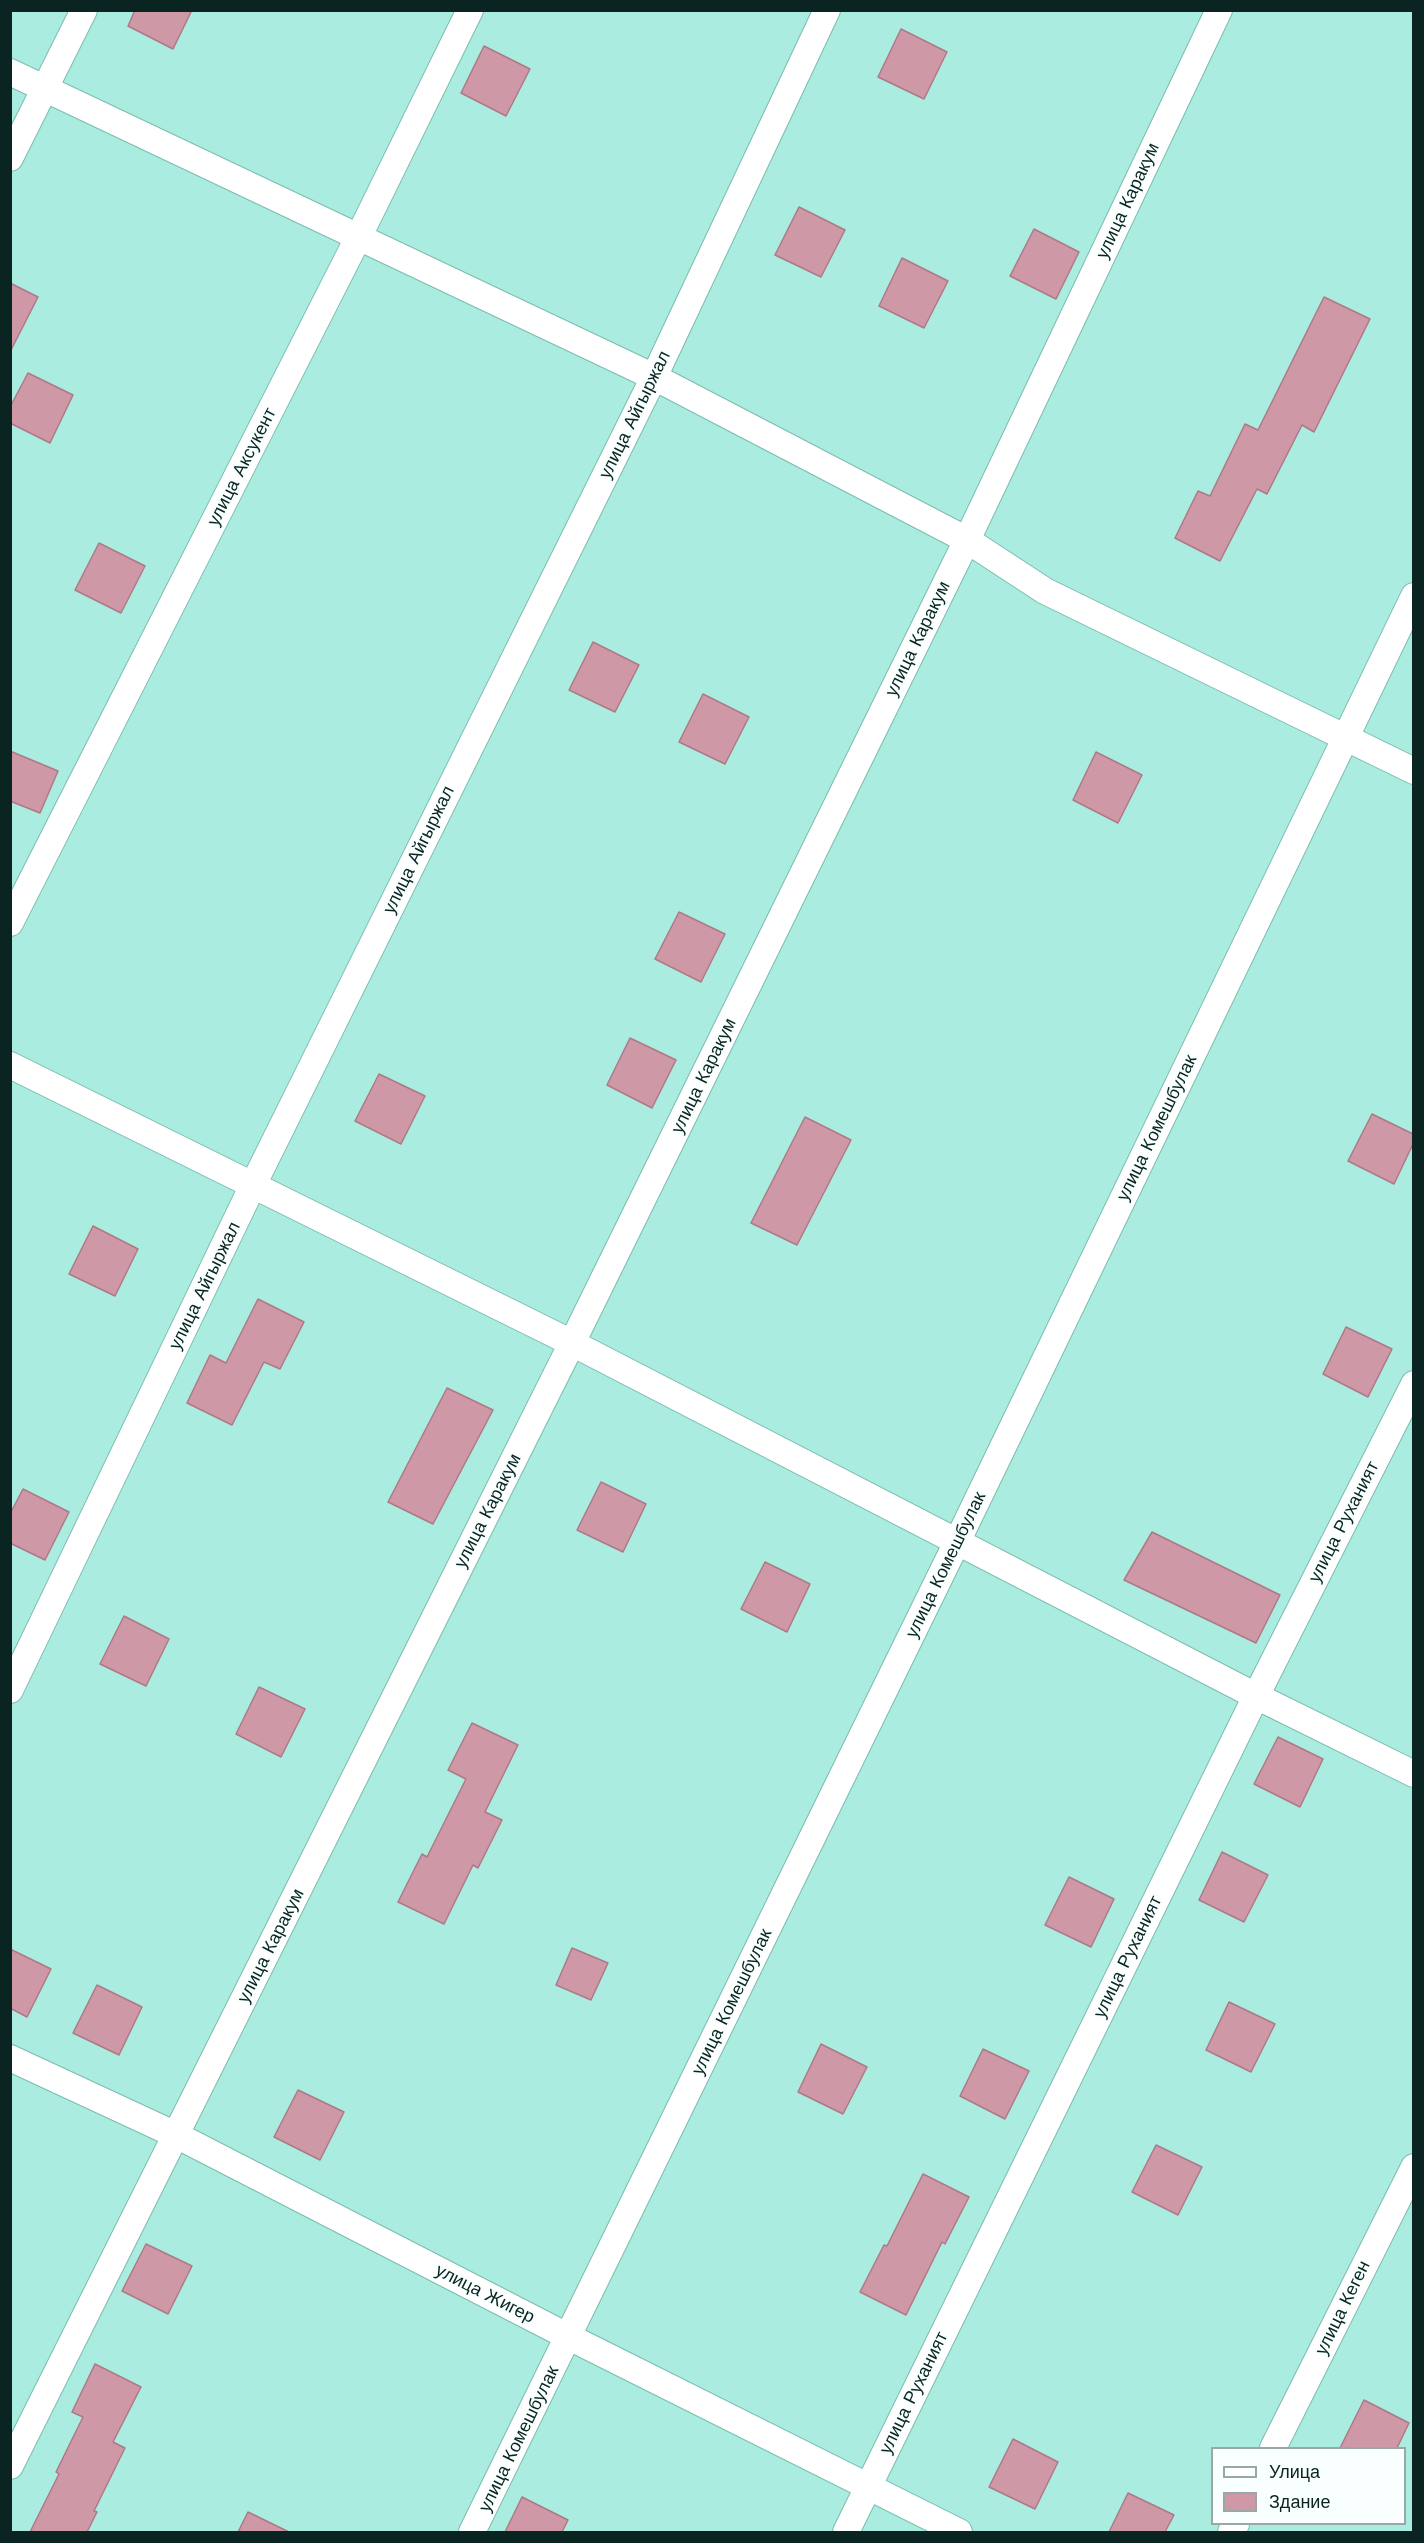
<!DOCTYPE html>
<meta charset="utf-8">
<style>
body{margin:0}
#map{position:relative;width:1424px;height:2543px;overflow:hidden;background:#aaece0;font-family:"Work Sans",sans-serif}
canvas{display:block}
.frame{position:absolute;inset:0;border:12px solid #0a2521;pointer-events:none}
.legend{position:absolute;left:1211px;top:2447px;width:195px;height:78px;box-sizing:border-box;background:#f9fffe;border:2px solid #99a8a6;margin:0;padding:8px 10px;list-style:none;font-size:18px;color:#0a2521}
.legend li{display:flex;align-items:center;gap:12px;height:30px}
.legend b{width:30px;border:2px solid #99a8a6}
</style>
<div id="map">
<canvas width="1424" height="2543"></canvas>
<div class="frame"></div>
<ul class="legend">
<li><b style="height:8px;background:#fff"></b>Улица</li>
<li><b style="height:16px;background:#cf98a6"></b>Здание</li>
</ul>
</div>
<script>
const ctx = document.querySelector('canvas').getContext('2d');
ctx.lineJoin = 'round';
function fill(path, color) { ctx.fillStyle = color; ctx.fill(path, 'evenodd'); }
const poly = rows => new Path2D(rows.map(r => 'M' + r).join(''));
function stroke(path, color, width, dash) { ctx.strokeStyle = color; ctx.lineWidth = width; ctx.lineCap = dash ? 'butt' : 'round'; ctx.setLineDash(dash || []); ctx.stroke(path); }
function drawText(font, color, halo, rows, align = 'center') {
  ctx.font = font + ' "Work Sans",sans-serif'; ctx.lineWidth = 4.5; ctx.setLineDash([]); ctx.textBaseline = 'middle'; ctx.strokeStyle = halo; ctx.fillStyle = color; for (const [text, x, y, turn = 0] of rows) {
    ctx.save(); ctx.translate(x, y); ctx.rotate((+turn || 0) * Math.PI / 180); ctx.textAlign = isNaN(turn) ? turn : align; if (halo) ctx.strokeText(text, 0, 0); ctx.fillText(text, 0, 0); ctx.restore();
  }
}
const building = poly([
 [135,10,192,10,173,49,128,26,135,10],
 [901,29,947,52,924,99,878,77,901,29],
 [484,46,530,69,506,116,461,93,484,46],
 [799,207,845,230,821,277,775,255,799,207],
 [1034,229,1079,252,1056,299,1010,276,1034,229],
 [902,258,948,281,924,328,879,306,902,258],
 [10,283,38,297,10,352,10,283],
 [1324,297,1370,319,1314,432,1302,425,1267,494,1257,489,1220,561,1175,538,1198,491,1210,496,1245,424,1258,430,1324,297],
 [28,373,73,395,50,443,10,423,10,407,28,373],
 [99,543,145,566,121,613,75,590,99,543],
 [593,642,639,665,615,712,569,690,593,642],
 [703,694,749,717,725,764,679,742,703,694],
 [10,751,58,771,40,813,10,801,10,751],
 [1096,752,1142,775,1118,823,1073,800,1096,752],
 [679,912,725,934,701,982,655,959,679,912],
 [630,1038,676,1060,652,1108,607,1085,630,1038],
 [379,1074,425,1096,401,1144,355,1121,379,1074],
 [1372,1114,1413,1134,1413,1144,1394,1184,1348,1161,1372,1114],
 [805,1117,851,1140,797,1245,751,1223,805,1117],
 [93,1226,138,1249,115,1296,69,1274,93,1226],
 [258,1299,304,1322,280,1369,264,1362,232,1425,187,1403,210,1355,226,1363,258,1299],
 [1346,1327,1392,1349,1368,1397,1323,1374,1346,1327],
 [447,1388,493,1410,433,1524,388,1502,447,1388],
 [601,1482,646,1504,623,1552,577,1530,601,1482],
 [23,1489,69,1512,45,1560,10,1543,10,1514,23,1489],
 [1152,1532,1280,1595,1256,1643,1124,1580,1152,1532],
 [765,1562,810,1584,787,1632,741,1609,765,1562],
 [124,1616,169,1639,146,1686,100,1664,124,1616],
 [259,1687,305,1709,281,1757,236,1734,259,1687],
 [472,1723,518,1745,485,1812,502,1820,478,1868,473,1865,444,1924,398,1902,422,1854,427,1857,466,1779,448,1770,472,1723],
 [1278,1737,1323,1759,1300,1807,1254,1784,1278,1737],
 [1222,1852,1268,1875,1244,1922,1199,1900,1222,1852],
 [1069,1877,1114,1899,1091,1947,1045,1925,1069,1877],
 [572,1948,608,1963,591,2000,556,1985,572,1948],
 [10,1949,51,1969,27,2017,10,2008,10,1949],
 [97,1985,142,2007,119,2055,73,2033,97,1985],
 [1229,2002,1275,2024,1251,2072,1206,2050,1229,2002],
 [821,2044,867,2067,843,2114,798,2092,821,2044],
 [983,2049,1029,2071,1005,2119,960,2096,983,2049],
 [298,2090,344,2112,320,2160,274,2137,298,2090],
 [1156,2145,1202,2167,1178,2215,1132,2192,1156,2145],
 [923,2174,969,2197,945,2244,942,2242,906,2315,860,2292,884,2245,887,2246,923,2174],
 [146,2244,192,2266,168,2314,122,2291,146,2244],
 [95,2364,141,2387,113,2442,125,2448,94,2511,97,2512,87,2532,30,2532,59,2474,56,2472,83,2417,72,2412,95,2364],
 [1364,2400,1409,2423,1397,2448,1340,2448,1364,2400],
 [1013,2439,1058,2462,1035,2509,989,2487,1013,2439],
 [1128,2493,1174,2515,1165,2532,1109,2532,1128,2493],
 [522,2497,568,2520,562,2532,505,2532,522,2497],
 [248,2512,289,2532,238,2532,248,2512]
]);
const street = poly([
 [10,72,654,377,967,540,1045,591,1414,771],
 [10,158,84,10],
 [10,923,359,236,470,10],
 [10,1065,572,1343,1256,1696,1414,1774],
 [10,1690,253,1185,654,377,827,10],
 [10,2058,176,2135,569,2337,959,2532],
 [1273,2448,1414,2167],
 [10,2466,572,1343,967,540,1219,10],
 [472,2532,957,1542,1414,596],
 [846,2532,1256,1696,1414,1384],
 [1231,2532,1236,2524]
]);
const streetNames = [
 ["улица Каракум",1128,201,-65],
 ["улица Айгыржал",635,415,-64],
 ["улица Аксукент",242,467,-63],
 ["улица Каракум",918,639,-64],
 ["улица Айгыржал",419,850,-64],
 ["улица Каракум",704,1076,-64],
 ["улица Комешбулак",1157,1128,-64],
 ["улица Айгыржал",205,1286,-64],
 ["улица Каракум",488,1511,-63],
 ["улица Руханият",1344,1522,-63],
 ["улица Комешбулак",946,1565,-64],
 ["улица Каракум",271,1946,-63],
 ["улица Руханият",1128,1957,-64],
 ["улица Комешбулак",732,2002,-64],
 ["улица Жигер",485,2294,27],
 ["улица Кеген",1343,2308,-64],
 ["улица Руханият",914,2393,-64],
 ["улица Комешбулак",519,2439,-64]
];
fill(building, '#cf98a6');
stroke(building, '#ae7986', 1.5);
stroke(street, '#7bbcb1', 28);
stroke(street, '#fff', 26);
drawText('18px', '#0a2521', '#f9fffe', streetNames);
</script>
